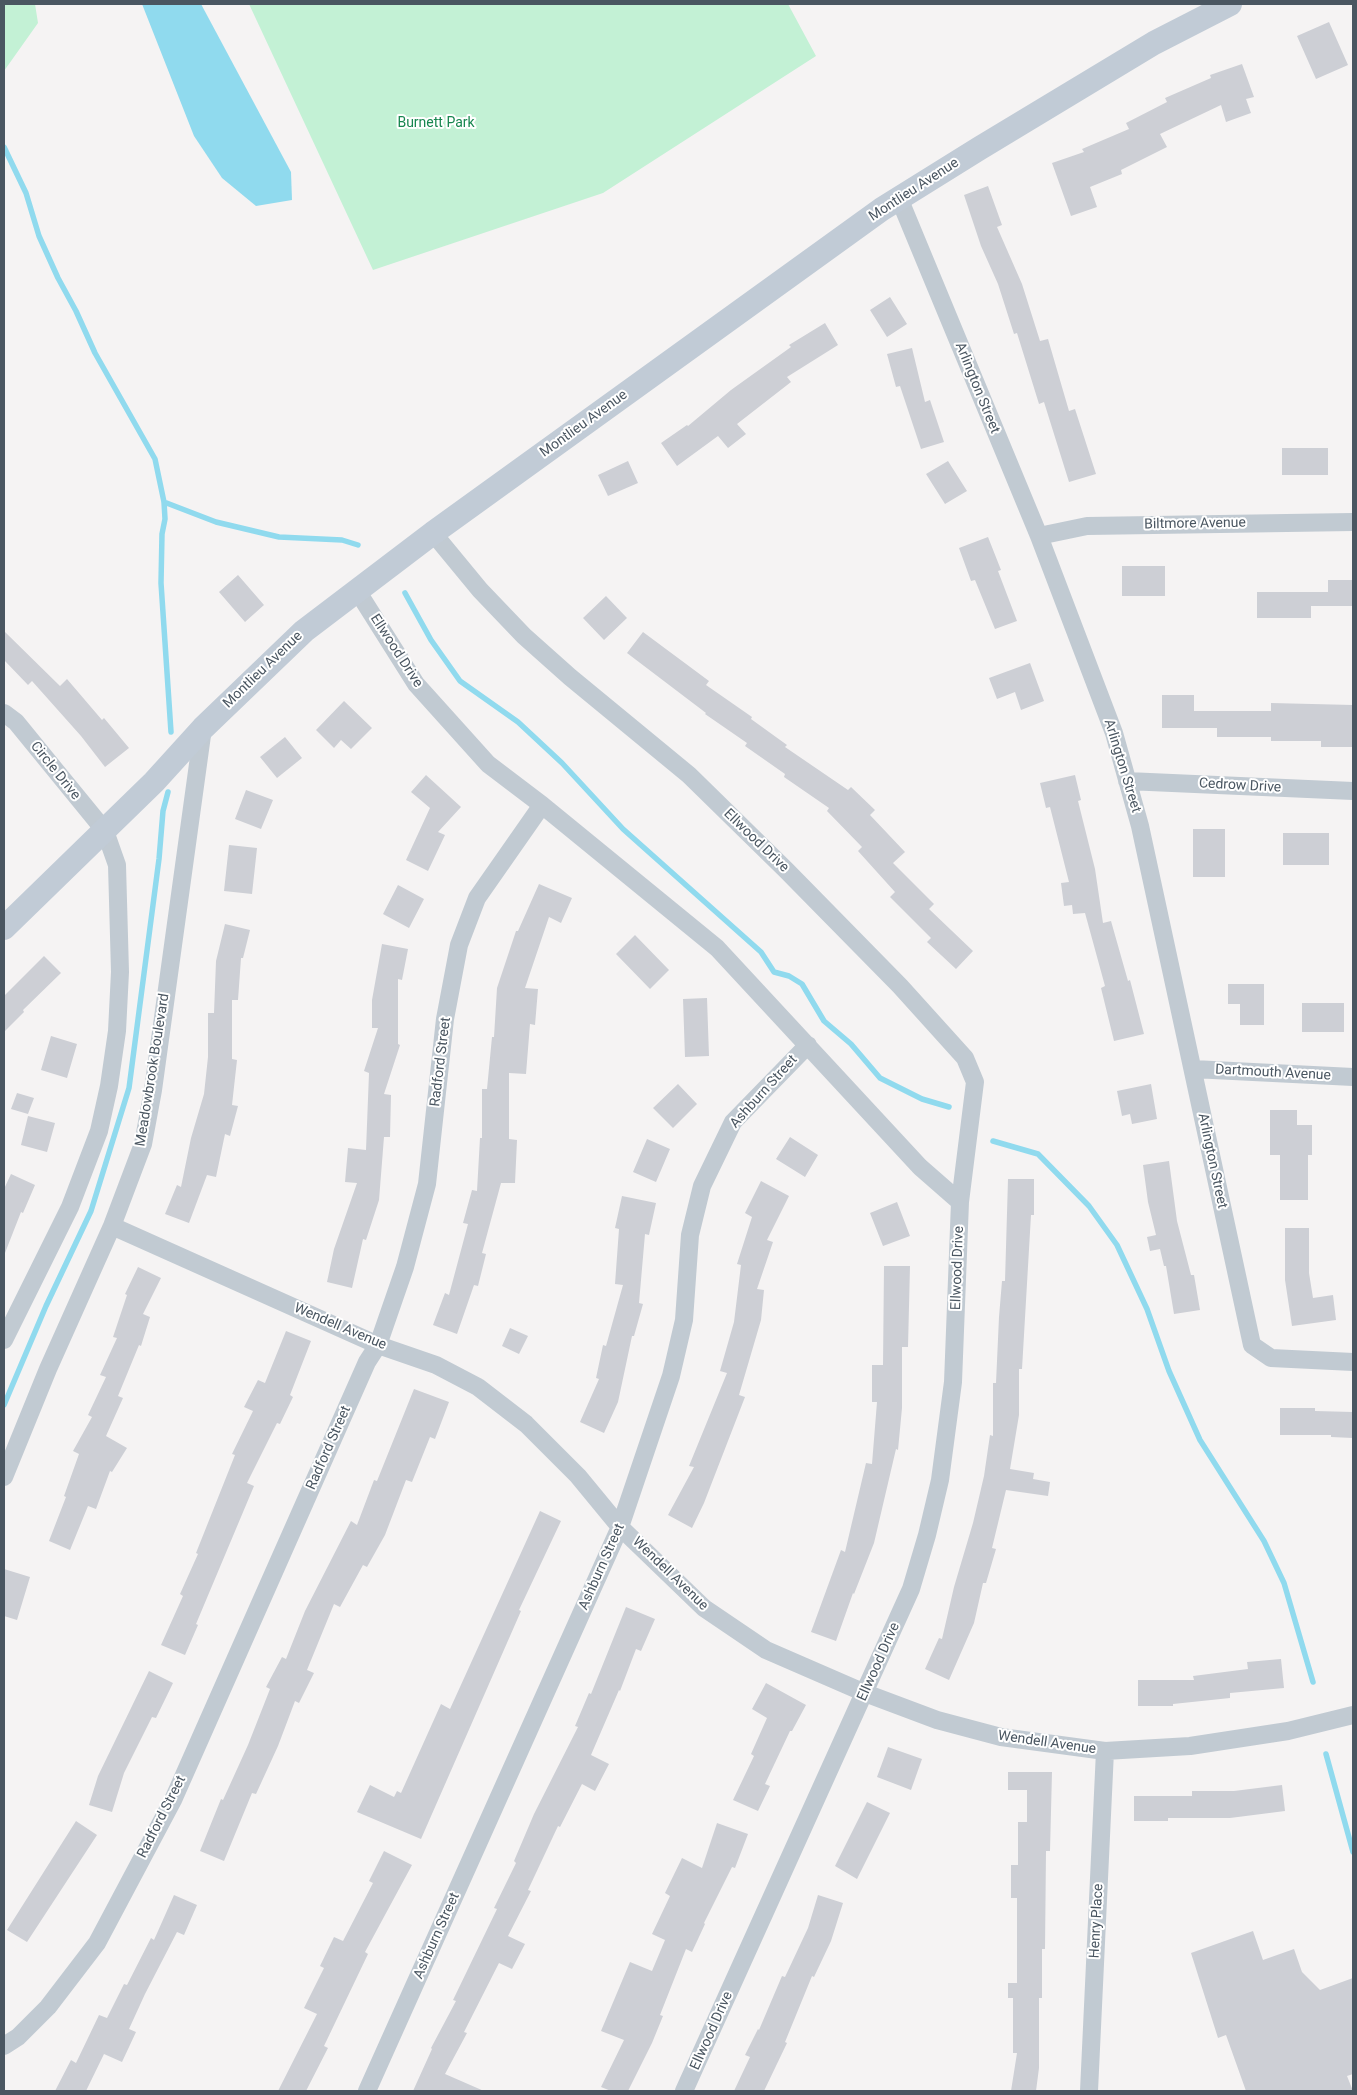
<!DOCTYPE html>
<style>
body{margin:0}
#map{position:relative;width:1357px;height:2095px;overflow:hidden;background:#f5f3f3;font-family:Roboto,sans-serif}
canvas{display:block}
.frame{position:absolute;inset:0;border:5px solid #4a5661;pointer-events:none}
</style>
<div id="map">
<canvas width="1357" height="2095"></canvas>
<div class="frame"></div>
</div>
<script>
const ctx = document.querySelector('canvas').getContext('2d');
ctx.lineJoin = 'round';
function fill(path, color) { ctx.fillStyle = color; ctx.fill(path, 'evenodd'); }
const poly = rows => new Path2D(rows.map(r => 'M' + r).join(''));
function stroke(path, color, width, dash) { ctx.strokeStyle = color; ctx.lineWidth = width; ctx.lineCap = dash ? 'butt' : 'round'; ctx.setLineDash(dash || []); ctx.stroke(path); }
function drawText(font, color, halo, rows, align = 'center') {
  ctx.font = font + ' Roboto,sans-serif'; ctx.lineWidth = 4; ctx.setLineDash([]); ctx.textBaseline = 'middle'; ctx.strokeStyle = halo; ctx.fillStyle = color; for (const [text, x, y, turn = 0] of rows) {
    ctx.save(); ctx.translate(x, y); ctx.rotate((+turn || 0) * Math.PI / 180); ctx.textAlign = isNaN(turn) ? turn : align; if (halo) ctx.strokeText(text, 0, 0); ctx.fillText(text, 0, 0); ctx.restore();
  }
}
const green = poly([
 [4,4,35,4,38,23,4,71],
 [249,4,788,4,816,56,603,193,373,270]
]);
const water = poly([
 [142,4,201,4,291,172,292,200,256,206,222,178,194,136]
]);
const stream = poly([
 [4,147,26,193,39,236,58,278,76,311,95,353,155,459,164,502,165,519,162,534,161,583,171,732],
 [164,502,216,522,279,537,342,540,358,545],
 [405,593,431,640,460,681,518,722,562,763,623,829,761,952,774,972,789,976,802,984,824,1021,851,1044,880,1078,922,1099,949,1107],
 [993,1141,1038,1154,1089,1206,1117,1245,1147,1309,1169,1371,1200,1440,1264,1541,1284,1583,1313,1682],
 [4,1405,46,1306,91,1211,129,1088,159,859,163,811,168,792],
 [1326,1754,1353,1852]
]);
const building = poly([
 [1329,22,1348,65,1316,79,1297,36],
 [1242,64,1254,97,1246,99,1251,113,1226,122,1221,105,1160,134,1167,147,1121,170,1122,174,1090,187,1097,207,1071,216,1052,163,1084,152,1082,149,1129,129,1126,123,1167,102,1165,98,1211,78,1210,75],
 [988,186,1002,225,997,227,1022,284,1040,341,1048,339,1069,411,1075,409,1096,474,1069,482,1044,402,1039,404,1017,333,1014,334,998,284,981,246,964,195],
 [890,297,907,324,887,337,870,310],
 [825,323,838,345,787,377,791,382,737,424,746,434,728,448,718,436,677,466,661,443,687,425,688,426,731,390,791,347,789,345],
 [912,348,925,402,930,400,944,442,921,449,900,386,896,387,887,354],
 [1282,448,1328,448,1328,475,1282,475],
 [628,461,638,483,608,496,598,475],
 [948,461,967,491,945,504,926,474],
 [988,537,1001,570,998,571,1017,621,995,629,975,580,971,581,959,548],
 [1122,566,1165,566,1165,596,1122,596],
 [238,575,264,605,245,622,219,592],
 [1328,580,1353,580,1353,606,1311,606,1311,618,1257,618,1257,592,1328,592],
 [606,596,627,618,604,640,583,618],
 [4,631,60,686,67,679,102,720,104,718,129,748,105,767,81,736,32,681,28,685,4,660],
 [643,632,709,681,706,685,752,717,751,719,787,745,785,747,848,790,851,787,875,810,870,815,905,852,893,863,934,904,929,909,973,951,956,969,927,942,931,938,890,897,895,892,858,851,862,847,827,811,829,808,784,777,785,774,745,746,747,743,705,714,706,713,627,653],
 [1030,663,1044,701,1021,710,1015,692,997,699,989,678],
 [1162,695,1194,695,1194,711,1271,711,1271,703,1353,705,1353,747,1321,747,1321,741,1271,741,1271,737,1217,737,1217,728,1162,728],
 [344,701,372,728,351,749,341,740,334,748,316,730],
 [285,737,302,758,277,778,260,757],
 [426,775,461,807,438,832,445,835,428,871,406,860,430,808,411,792],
 [1075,775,1081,800,1078,801,1095,869,1103,923,1111,921,1128,981,1130,980,1144,1034,1114,1041,1101,988,1105,986,1085,913,1073,914,1072,905,1064,906,1061,883,1069,882,1050,807,1046,808,1040,783],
 [246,790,273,800,261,829,235,819],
 [1193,829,1225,829,1225,877,1193,877],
 [1283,833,1329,833,1329,865,1283,865],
 [229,845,257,848,252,894,224,891],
 [539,884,572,898,561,923,549,917,525,988,538,989,535,1025,530,1024,526,1074,509,1073,509,1139,517,1140,515,1183,501,1183,482,1253,486,1254,478,1286,474,1285,457,1334,433,1325,445,1293,449,1295,468,1224,463,1223,472,1190,477,1191,480,1138,482,1138,482,1089,487,1089,492,1037,494,1037,497,988,516,931,518,931],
 [398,885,424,899,409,928,383,914],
 [225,924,250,930,243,958,241,958,238,1000,232,1000,232,1059,237,1060,232,1105,238,1106,230,1136,225,1134,216,1177,207,1175,189,1223,165,1214,177,1185,181,1187,191,1138,204,1094,208,1057,208,1013,214,1013,216,961],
 [635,935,669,970,650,989,616,954],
 [382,944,408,949,402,980,398,979,398,1044,400,1045,384,1094,391,1095,390,1137,384,1137,379,1200,366,1240,363,1239,352,1288,327,1282,334,1249,357,1183,345,1182,348,1148,366,1150,369,1073,364,1071,378,1028,372,1028,372,1000],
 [44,956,61,973,23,1010,24,1012,4,1032,4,996],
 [1228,984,1264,984,1264,1025,1240,1025,1240,1004,1228,1004],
 [707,998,709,1056,685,1057,683,999],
 [1302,1003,1344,1003,1344,1032,1302,1032],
 [51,1036,77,1044,67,1078,41,1070],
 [678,1084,697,1104,673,1128,653,1108],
 [1151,1084,1157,1119,1132,1124,1130,1114,1122,1116,1117,1091],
 [17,1093,34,1098,28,1114,11,1109],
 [1270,1110,1297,1110,1297,1125,1312,1125,1312,1155,1308,1155,1308,1200,1280,1200,1280,1155,1270,1155],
 [28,1116,55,1123,47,1152,21,1145],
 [790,1137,818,1155,805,1177,776,1159],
 [647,1139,670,1149,656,1182,633,1172],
 [1169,1161,1177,1221,1191,1275,1194,1275,1200,1310,1174,1314,1166,1266,1164,1266,1160,1249,1150,1251,1147,1237,1156,1235,1148,1202,1143,1165],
 [11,1174,35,1185,23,1213,21,1212,5,1253,4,1189],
 [1008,1179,1034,1179,1034,1215,1031,1215,1022,1369,1019,1369,1019,1415,1010,1469,1034,1473,1033,1479,1050,1482,1048,1496,1006,1490,992,1548,996,1549,986,1583,983,1583,974,1623,949,1680,925,1669,939,1638,942,1639,954,1587,973,1523,984,1476,990,1435,993,1436,993,1383,996,1383,999,1317,1002,1281,1005,1281],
 [761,1181,789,1196,767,1240,773,1242,757,1289,764,1290,761,1320,739,1395,745,1397,704,1503,692,1528,668,1515,694,1467,689,1466,727,1373,720,1371,734,1322,741,1265,737,1264,752,1217,745,1213],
 [622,1196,656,1203,649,1235,645,1234,639,1303,643,1304,634,1336,632,1336,618,1402,604,1433,580,1422,599,1379,596,1378,603,1345,606,1346,623,1285,615,1284,619,1229,615,1228],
 [897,1202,910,1236,883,1246,870,1213],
 [1285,1228,1309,1228,1309,1273,1313,1298,1333,1295,1336,1320,1292,1326,1285,1280],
 [884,1266,910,1266,908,1347,902,1347,902,1408,898,1450,896,1449,874,1543,854,1594,853,1593,836,1641,811,1632,841,1550,845,1552,866,1463,872,1464,877,1402,872,1402,872,1365,883,1365],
 [138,1267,161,1278,143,1314,150,1317,141,1346,139,1345,118,1396,123,1398,106,1436,127,1448,112,1472,110,1471,96,1509,88,1506,70,1550,49,1541,66,1497,64,1496,79,1454,73,1451,92,1417,88,1415,106,1377,100,1375,117,1338,113,1337,127,1295,125,1294],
 [510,1328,528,1336,519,1354,502,1346],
 [286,1331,311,1341,290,1395,293,1397,280,1424,277,1423,247,1483,254,1486,196,1624,198,1625,185,1655,161,1645,183,1596,180,1594,198,1554,196,1553,235,1455,232,1454,253,1411,244,1407,258,1380,265,1383],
 [414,1389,449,1402,435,1439,430,1437,412,1482,406,1480,385,1535,367,1567,363,1565,340,1607,334,1604,307,1670,314,1673,299,1703,295,1701,278,1746,256,1794,252,1793,224,1861,200,1851,221,1799,223,1800,248,1745,270,1689,266,1687,282,1657,286,1659,305,1611,351,1521,357,1525,374,1480,377,1481],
 [1280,1408,1315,1408,1315,1411,1353,1412,1353,1438,1331,1437,1331,1435,1280,1435],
 [540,1511,561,1521,519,1610,521,1611,421,1839,357,1812,370,1785,394,1797,397,1791,401,1793,441,1704,450,1709],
 [4,1569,30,1577,17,1620,4,1616],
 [626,1607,655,1619,641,1651,636,1649,620,1691,619,1690,591,1755,609,1764,595,1791,582,1784,560,1827,558,1826,528,1890,531,1891,508,1936,525,1944,512,1969,499,1963,464,2032,467,2033,445,2074,484,2091,413,2091,432,2049,431,2048,456,2001,453,2000,497,1909,494,1908,516,1863,514,1861,534,1814,578,1727,575,1726,589,1693,591,1694],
 [1281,1659,1284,1688,1230,1693,1230,1698,1173,1704,1173,1706,1138,1706,1138,1680,1194,1680,1193,1676,1248,1669,1247,1662],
 [149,1671,173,1683,156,1718,152,1717,124,1773,112,1812,89,1805,98,1776],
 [766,1683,806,1705,792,1731,790,1731,765,1784,770,1786,758,1811,733,1800,754,1756,751,1754,767,1718,752,1709],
 [888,1747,922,1759,911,1790,877,1777],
 [1008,1772,1052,1772,1050,1851,1046,1851,1045,1949,1042,1949,1042,1998,1039,1998,1039,2068,1036,2091,1011,2091,1017,2053,1013,2053,1013,1998,1008,1998,1008,1983,1017,1983,1017,1898,1011,1898,1011,1865,1018,1865,1018,1822,1027,1822,1027,1790,1008,1790],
 [1282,1785,1285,1811,1230,1818,1168,1818,1168,1821,1134,1821,1134,1796,1192,1796,1192,1791,1234,1791],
 [867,1802,890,1813,857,1879,835,1866],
 [76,1821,97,1835,27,1942,7,1930],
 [717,1823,748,1834,735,1868,732,1867,704,1923,705,1924,692,1952,686,1949,660,2015,663,2016,652,2043,628,2091,611,2091,601,2087,624,2040,601,2031,630,1962,652,1971,665,1940,652,1934,670,1896,665,1893,682,1858,702,1868],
 [384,1851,412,1865,365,1952,368,1954,324,2046,328,2048,306,2091,278,2091,317,2014,304,2008,324,1968,320,1966,334,1937,343,1941,373,1883,369,1881],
 [174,1895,197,1905,184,1935,177,1932,145,1994,129,2029,136,2032,122,2062,104,2054,86,2091,55,2091,71,2060,76,2063,99,2015,107,2018,124,1984,127,1985,151,1938,154,1940],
 [818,1895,843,1903,831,1941,814,1977,812,1976,785,2042,787,2043,764,2091,734,2091,750,2057,745,2055,758,2029,759,2030,782,1976,785,1977,808,1928],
 [1253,1931,1263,1960,1294,1949,1302,1972,1320,1990,1353,1978,1353,2074,1347,2076,1353,2091,1246,2091,1226,2035,1218,2038,1191,1953]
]);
const street = poly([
 [899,198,1039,536,1114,733,1140,826,1252,1345,1271,1358,1353,1362],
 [433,533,480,590,524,636,570,677,689,775,786,870,900,986,965,1058,975,1082,960,1202],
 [1039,536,1087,526,1353,522],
 [358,592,416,684,488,764,542,805,717,948,920,1167,960,1202,953,1382,940,1480,927,1535,911,1589,684,2091],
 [4,713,16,722,105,831,117,865,120,972,117,1031,109,1086,99,1131,70,1207,4,1340],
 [1127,781,1353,791],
 [1193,1069,1353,1077],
 [112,1226,378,1345,436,1365,478,1387,526,1424,578,1476,620,1527,704,1608,766,1650,865,1693,937,1720,1001,1737,1105,1751,1190,1746,1288,1731,1353,1715],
 [4,1477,48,1369,112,1226,143,1144,153,1090,203,728],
 [4,2046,18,2037,48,2007,97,1943,173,1800,367,1362,378,1345,405,1267,427,1184,445,1019,459,945,477,898,542,805],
 [367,2091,620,1527,671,1376,684,1320,690,1235,702,1186,733,1122,808,1045],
 [1089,2091,1105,1751]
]);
const secondary = poly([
 [4,928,154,782,203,728,304,631,433,533,882,209,980,148,1154,43,1230,4]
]);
const parkNames = [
 ["Burnett Park",436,123]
];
const streetNames = [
 ["Montlieu Avenue",914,190,-33],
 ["Arlington Street",977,388,68],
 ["Montlieu Avenue",584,424,-36],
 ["Biltmore Avenue",1195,524,-1],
 ["Ellwood Drive",396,651,57],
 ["Montlieu Avenue",263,670,-44],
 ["Arlington Street",1122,766,73],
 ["Circle Drive",55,771,51],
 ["Cedrow Drive",1240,786,3],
 ["Ellwood Drive",756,841,44],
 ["Radford Street",441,1062,-83],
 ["Meadowbrook Boulevard",153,1070,-81],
 ["Dartmouth Avenue",1273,1073,3],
 ["Ashburn Street",764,1092,-48],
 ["Arlington Street",1212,1161,78],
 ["Ellwood Drive",958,1268,-88],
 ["Wendell Avenue",340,1327,23],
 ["Radford Street",329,1448,-66],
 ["Ashburn Street",602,1567,-66],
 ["Wendell Avenue",670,1574,44],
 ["Ellwood Drive",879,1662,-66],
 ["Wendell Avenue",1047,1743,8],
 ["Radford Street",162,1817,-63],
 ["Henry Place",1097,1921,-87],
 ["Ashburn Street",437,1936,-66],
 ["Ellwood Drive",712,2031,-66]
];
fill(green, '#c3f1d5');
fill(water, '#90daee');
stroke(stream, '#90daee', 5.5);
fill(building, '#cdcfd5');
stroke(street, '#c1cad2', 18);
stroke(secondary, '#c1cbd6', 24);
drawText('14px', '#17864f', '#fff', parkNames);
drawText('14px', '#4a5661', '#fff', streetNames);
</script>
